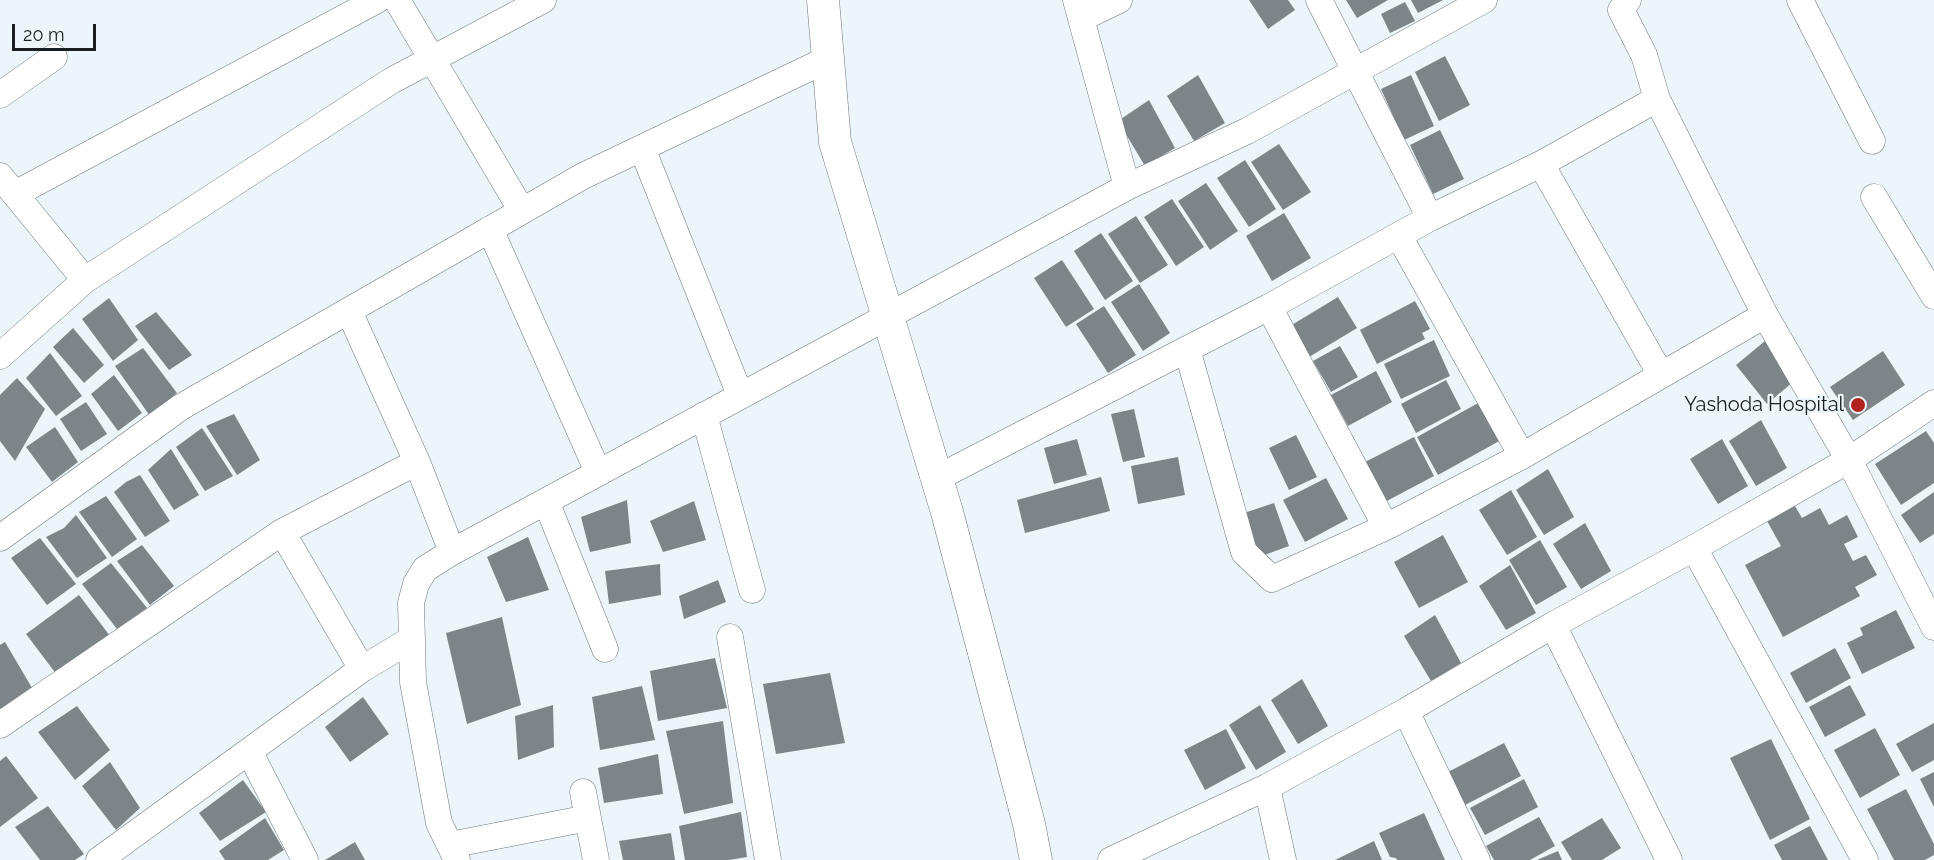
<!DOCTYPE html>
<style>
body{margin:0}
#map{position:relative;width:1934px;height:860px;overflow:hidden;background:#ecf5fa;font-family:Raleway,sans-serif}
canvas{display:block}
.scale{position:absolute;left:12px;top:24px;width:84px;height:27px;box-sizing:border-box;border:3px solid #1a1d1f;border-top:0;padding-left:8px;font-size:18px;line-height:21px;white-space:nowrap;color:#1a1d1f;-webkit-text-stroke:4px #ecf5fa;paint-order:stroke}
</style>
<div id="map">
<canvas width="1934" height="860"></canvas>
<div class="scale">20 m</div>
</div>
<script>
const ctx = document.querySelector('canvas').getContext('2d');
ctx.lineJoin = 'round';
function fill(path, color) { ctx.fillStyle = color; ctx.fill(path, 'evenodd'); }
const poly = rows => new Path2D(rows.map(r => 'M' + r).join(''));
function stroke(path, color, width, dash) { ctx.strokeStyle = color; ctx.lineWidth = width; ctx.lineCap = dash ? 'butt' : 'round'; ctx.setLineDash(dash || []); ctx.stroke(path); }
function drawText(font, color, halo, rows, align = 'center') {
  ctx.font = font + ' Raleway,sans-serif'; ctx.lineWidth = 4.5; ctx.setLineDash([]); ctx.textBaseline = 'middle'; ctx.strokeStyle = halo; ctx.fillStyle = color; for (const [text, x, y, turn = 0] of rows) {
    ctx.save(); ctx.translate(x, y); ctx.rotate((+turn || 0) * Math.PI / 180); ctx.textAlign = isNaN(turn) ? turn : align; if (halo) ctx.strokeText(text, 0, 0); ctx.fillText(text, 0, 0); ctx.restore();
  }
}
const building = poly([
 [1249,0,1288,0,1295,10,1268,29],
 [1346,0,1388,0,1357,18],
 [1411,0,1443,0,1418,13],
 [1405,2,1415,21,1390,33,1381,14],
 [1445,56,1470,105,1439,121,1415,72],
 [1198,75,1225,123,1194,141,1167,96],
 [1411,75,1434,126,1404,140,1381,89],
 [1149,100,1175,148,1145,166,1118,121],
 [1440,130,1464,179,1433,194,1410,145],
 [1279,144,1311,192,1283,210,1251,162],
 [1245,160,1276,209,1249,227,1217,178],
 [1206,183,1238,231,1210,250,1178,201],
 [1172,199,1204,247,1176,266,1144,217],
 [1284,213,1311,258,1272,281,1246,236],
 [1136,216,1168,265,1140,283,1108,234],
 [1101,233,1133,281,1105,300,1074,251],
 [1062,260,1094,309,1066,327,1034,278],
 [1139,284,1170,333,1143,351,1111,302],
 [1338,297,1357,328,1309,357,1290,326],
 [109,298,138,340,113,361,82,319],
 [1415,301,1430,329,1422,333,1425,339,1377,364,1360,330],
 [1104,306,1136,355,1108,373,1076,324],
 [156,312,192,355,169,370,135,326],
 [73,328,104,365,84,383,53,347],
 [1434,340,1450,376,1401,399,1384,364],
 [1765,341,1793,382,1767,404,1736,365],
 [1340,346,1358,377,1331,392,1313,361],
 [143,348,177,393,150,416,115,366],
 [1883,351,1905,385,1853,420,1830,387],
 [50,353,82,396,56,416,26,378],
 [1376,371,1392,402,1348,426,1331,395],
 [114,375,142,413,118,431,91,394],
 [17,378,45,409,15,461,0,441,0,395],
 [1446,380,1461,409,1416,433,1401,404],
 [86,402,107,434,81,451,60,419],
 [1480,402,1501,440,1438,475,1417,437],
 [1134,409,1145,457,1123,462,1111,414],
 [234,414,260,460,237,475,206,426],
 [1761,420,1787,468,1756,486,1729,441],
 [55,427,78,462,52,482,26,447],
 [202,428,233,476,205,491,176,447],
 [1926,431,1934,443,1934,483,1901,505,1875,464],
 [1296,435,1317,477,1289,490,1269,448],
 [1414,437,1434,476,1383,503,1363,463],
 [1077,439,1087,475,1054,484,1044,448],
 [1722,439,1748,486,1718,504,1690,459],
 [171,449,199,495,174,510,148,470],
 [1178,457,1185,495,1138,504,1131,466],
 [1548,469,1574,517,1544,535,1516,490],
 [140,475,170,521,145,537,114,492,126,482],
 [1101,477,1110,511,1025,533,1017,500],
 [1326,478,1348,519,1305,542,1283,500],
 [1511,490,1537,537,1507,555,1479,510],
 [1934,492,1934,534,1920,543,1901,515],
 [106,496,137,539,112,557,79,512],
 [627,500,631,543,590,552,581,517],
 [694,501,706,540,663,552,650,521],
 [1274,503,1289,546,1259,557,1244,513],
 [1795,506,1802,518,1820,508,1829,525,1847,515,1858,537,1844,544,1853,561,1866,555,1877,575,1855,587,1860,596,1783,637,1745,565,1781,546,1767,521],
 [76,515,107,558,77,578,46,537,64,528],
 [1585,523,1611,571,1581,589,1553,544],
 [1443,535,1468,582,1419,608,1394,562],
 [528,537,549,590,506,602,487,557],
 [40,538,76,584,47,605,11,558],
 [1540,540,1567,587,1536,605,1509,560],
 [142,545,174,586,150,605,117,561],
 [111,563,147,608,117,629,82,584],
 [660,564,661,595,609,604,605,571],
 [1510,565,1536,613,1506,630,1479,586],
 [718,580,726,602,684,619,679,596],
 [79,595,110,636,57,675,26,634],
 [1896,610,1915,648,1862,674,1847,643,1863,635,1860,628],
 [1435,615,1461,663,1431,681,1404,636],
 [502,617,521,705,467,724,446,633],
 [5,642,35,693,0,717,0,645],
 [1835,648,1851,678,1806,703,1790,673],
 [715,658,727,708,658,721,650,671],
 [830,673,845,743,776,754,763,684],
 [1302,679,1328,726,1298,744,1271,700],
 [1850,685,1866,715,1825,737,1809,707],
 [642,686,655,740,600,750,592,697],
 [363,697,389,734,350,762,325,727],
 [553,705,554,747,518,760,515,716],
 [1260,705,1286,752,1256,770,1229,725],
 [77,706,110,750,75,780,38,732],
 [723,721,733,803,684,814,666,731],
 [1934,723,1934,760,1912,772,1896,744],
 [1875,728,1900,775,1860,798,1834,750],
 [1226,729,1246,768,1205,790,1184,750],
 [1771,739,1810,819,1770,840,1730,758],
 [1504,743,1521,776,1465,805,1448,772],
 [658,754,663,794,604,803,598,768],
 [6,756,38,798,0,827,0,761],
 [110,762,140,808,116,830,82,786],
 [1934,772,1934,807,1920,779],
 [1524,779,1538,807,1485,835,1470,808],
 [243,780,266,812,220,841,199,813],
 [1906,789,1934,844,1934,855,1925,860,1894,860,1867,809],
 [48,806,84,854,75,860,40,860,15,827],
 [741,812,747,857,729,860,685,860,679,826],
 [1424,813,1445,860,1397,860,1396,858,1390,857,1379,833],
 [1539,817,1555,846,1530,860,1494,860,1486,846],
 [265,818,284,850,268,860,225,860,219,851],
 [1602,818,1621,848,1602,860,1572,860,1561,842],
 [1810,826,1828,860,1782,860,1774,845],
 [671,833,675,860,623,860,619,841],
 [1374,841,1382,860,1335,860],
 [355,842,365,860,325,860],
 [1558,851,1562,860,1537,860]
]);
const minor = poly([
 [397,0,522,211],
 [1076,0,1127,187],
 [1319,0,1430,218],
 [1628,0,1621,10,1644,55,1657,99,1541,164,1430,218,1269,307,1386,527,1522,456,1765,315,1657,99],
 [1800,0,1872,141],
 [1082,18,1119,0],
 [0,95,54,57],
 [642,148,740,395],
 [1541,164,1661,375],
 [0,176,85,280],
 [15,194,377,0],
 [1874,197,1934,296],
 [490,229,598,472],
 [1399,236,1522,456],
 [1765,315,1849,460,1934,403],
 [1187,349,1244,552,1272,579,1386,527],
 [0,356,85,280,391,81,543,0],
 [704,415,752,590],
 [417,462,452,552,1127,187,1247,131,1484,0],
 [937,478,1269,307],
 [546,501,605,649],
 [282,532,362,669],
 [0,538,181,407,583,176,828,59],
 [1694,548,1865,860],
 [452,552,425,569,416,584,411,603,413,682,439,823,457,860],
 [1553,625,1669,860],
 [730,637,768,860],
 [1406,711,1477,860],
 [0,725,282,532,417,462,349,311],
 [249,751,305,860],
 [1267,787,1283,860],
 [583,792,596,860],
 [450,845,588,818],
 [99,860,362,669,412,639],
 [1111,860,1267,787,1406,711,1553,625,1694,548,1849,460,1934,627]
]);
const tertiary = poly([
 [823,0,835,142,947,512,1029,824,1036,860]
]);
const markers = [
 [1858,405,8,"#b1211d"]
];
const poiNames = [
 ["Yashoda Hospital",1844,405]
];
fill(building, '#7d8589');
stroke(minor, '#6e767b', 27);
stroke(tertiary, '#6e767b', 33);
stroke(minor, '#fff', 26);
stroke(tertiary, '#fff', 32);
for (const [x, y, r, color] of markers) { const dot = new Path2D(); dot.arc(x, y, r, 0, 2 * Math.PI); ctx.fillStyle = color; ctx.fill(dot); stroke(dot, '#ecf5fa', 2); }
drawText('20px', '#1a1d1f', '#ecf5fa', poiNames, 'right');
</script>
